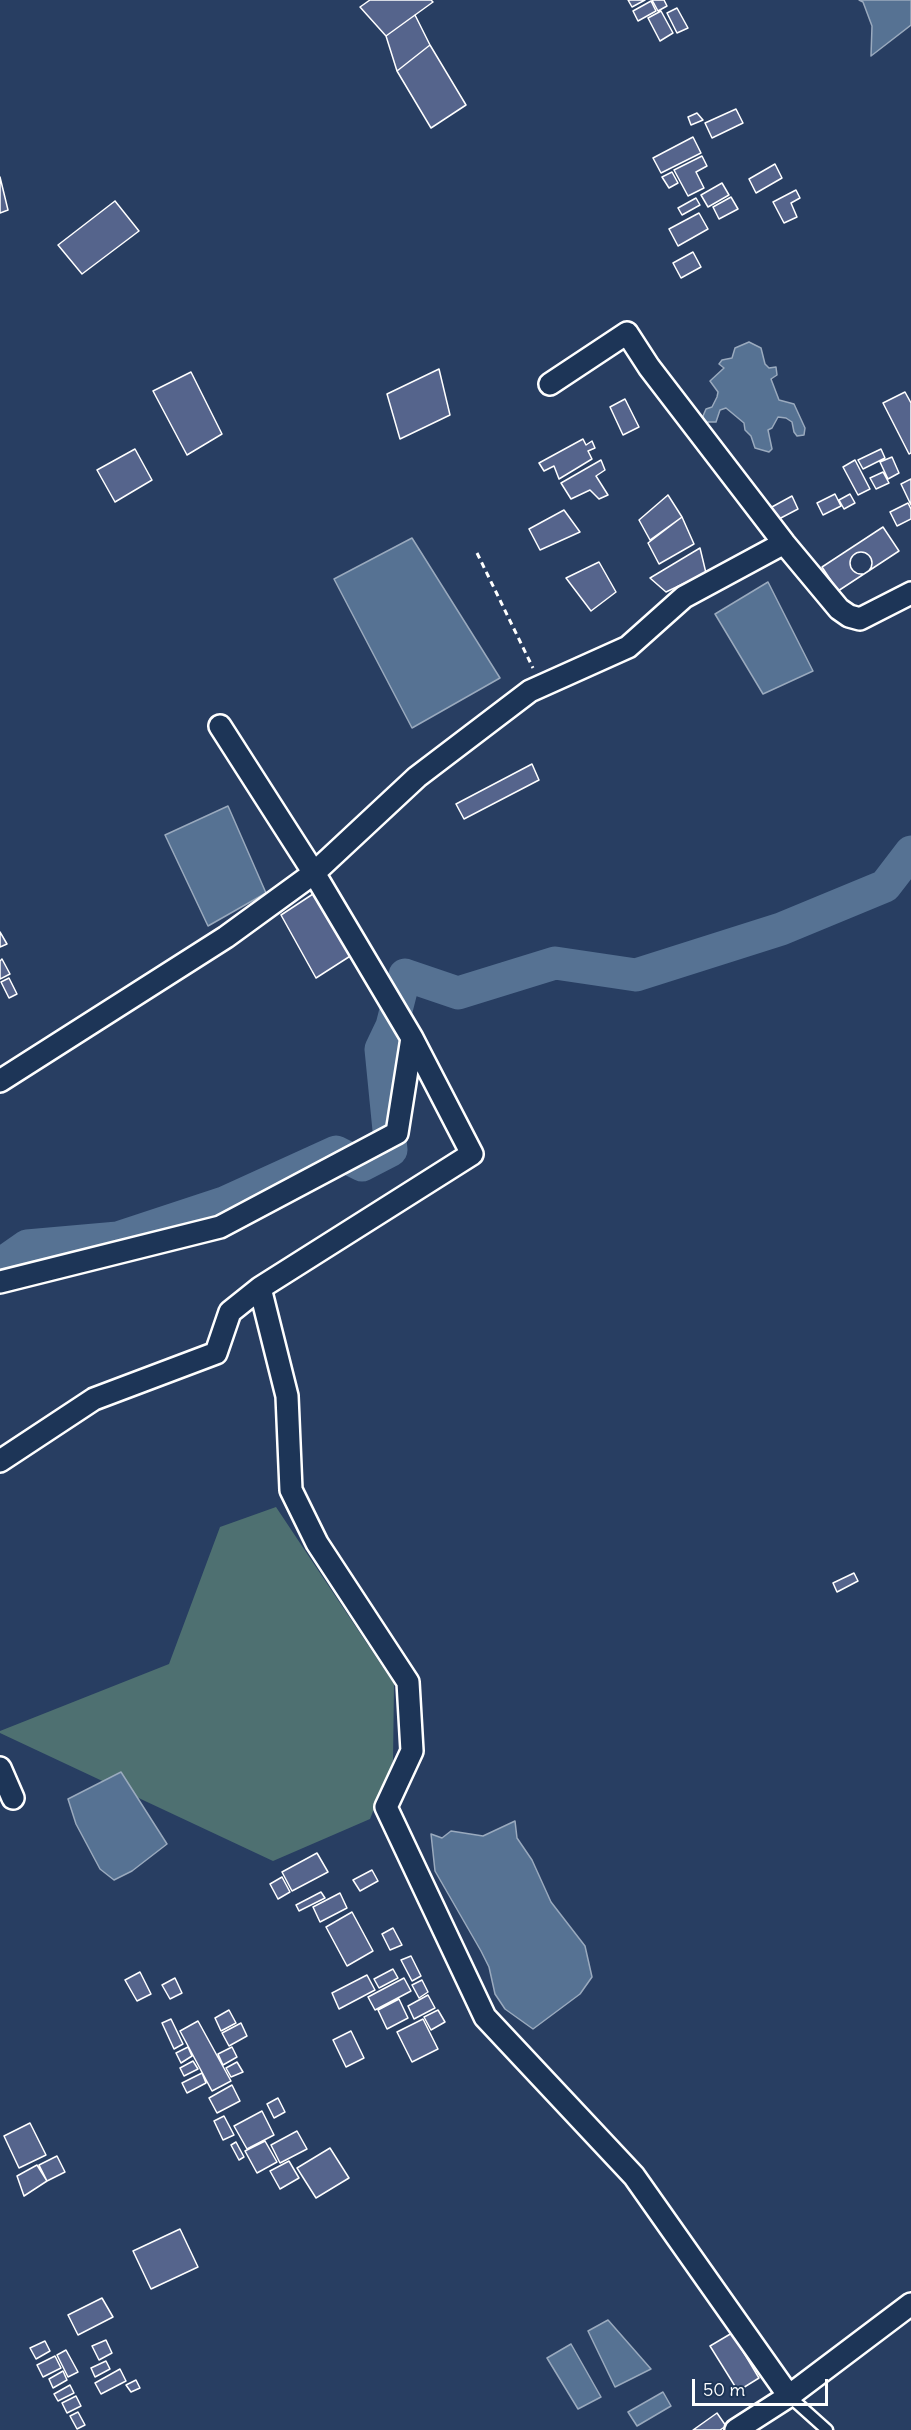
<!DOCTYPE html>
<style>
body{margin:0}
#map{position:relative;width:911px;height:2430px;overflow:hidden;background:#283e62;font-family:Delius,sans-serif}
canvas{display:block}
.scale{position:absolute;left:692px;top:2379px;width:136px;height:27px;box-sizing:border-box;border:3px solid #fff;border-top:0;padding-left:8px;font-size:18px;line-height:21px;white-space:nowrap;color:#fff;-webkit-text-stroke:4px #1d3557;paint-order:stroke}
</style>
<div id="map">
<canvas width="911" height="2430"></canvas>
<div class="scale">50 m</div>
</div>
<script>
const ctx = document.querySelector('canvas').getContext('2d');
ctx.lineJoin = 'round';
function fill(path, color) { ctx.fillStyle = color; ctx.fill(path, 'evenodd'); }
const poly = rows => new Path2D(rows.map(r => 'M' + r).join(''));
function stroke(path, color, width, dash) { ctx.strokeStyle = color; ctx.lineWidth = width; ctx.lineCap = dash ? 'butt' : 'round'; ctx.setLineDash(dash || []); ctx.stroke(path); }
const green = poly([
 [276,1507,394,1684,393,1761,370,1819,273,1861,0,1733,0,1731,169,1664,220,1527]
]);
const water = poly([
 [859,0,911,0,911,25,871,56,872,26,863,2,859,0],
 [749,342,761,348,765,364,769,368,776,367,777,375,771,379,779,400,794,404,805,428,804,435,797,436,794,432,792,422,786,418,778,417,772,428,768,430,772,449,769,452,755,448,751,436,745,430,744,423,726,408,720,410,716,422,708,422,705,426,703,416,706,409,712,407,717,397,718,392,710,381,724,368,719,364,722,360,732,358,735,348,749,342],
 [412,538,500,678,412,728,334,579,412,538],
 [768,582,813,671,763,694,715,614,768,582],
 [228,806,266,893,208,926,165,835,228,806],
 [121,1772,167,1844,132,1871,114,1880,100,1869,76,1824,68,1799,121,1772],
 [515,1821,517,1838,532,1860,551,1902,585,1946,592,1977,580,1994,533,2029,505,2009,495,1994,489,1967,481,1951,435,1871,431,1834,442,1838,451,1831,483,1836,515,1821],
 [608,2320,651,2369,615,2387,588,2331,608,2320],
 [571,2344,601,2397,578,2409,547,2358,571,2344],
 [663,2392,671,2406,637,2426,628,2412,663,2392]
]);
const river = poly([
 [0,1265,27,1246,118,1238,224,1203,336,1152,362,1165,391,1150,381,1049,392,1026,405,975,458,993,555,963,636,975,781,929,885,886,911,852]
]);
const building = poly([
 [370,0,431,0,433,2,386,36,360,7,370,0],
 [628,0,645,0,632,7,628,0],
 [652,0,664,0,667,6,658,11,652,0],
 [651,1,656,11,638,21,633,11,651,1],
 [677,8,688,28,677,33,667,13,677,8],
 [661,11,673,33,660,41,648,18,661,11],
 [415,15,430,45,397,71,386,36,415,15],
 [430,45,466,105,431,128,397,71,430,45],
 [736,109,743,123,712,138,705,123,736,109],
 [697,113,703,120,691,125,688,117,697,113],
 [693,137,701,153,661,173,653,158,693,137],
 [702,156,707,166,696,172,704,188,688,196,674,170,702,156],
 [775,164,782,178,756,193,749,179,775,164],
 [672,172,678,183,669,188,662,177,672,172],
 [0,177,8,210,0,213,0,177],
 [722,183,729,195,708,207,701,195,722,183],
 [796,190,800,198,791,203,797,217,784,223,773,202,796,190],
 [731,197,738,209,719,219,713,207,731,197],
 [696,198,700,205,682,215,678,208,696,198],
 [115,201,139,231,82,274,58,245,115,201],
 [699,213,708,229,678,246,669,229,699,213],
 [693,252,701,267,681,278,673,263,693,252],
 [439,369,450,415,400,439,387,394,439,369],
 [191,372,222,434,187,455,153,391,191,372],
 [905,392,911,403,911,453,909,454,883,403,905,392],
 [625,399,639,427,623,435,610,407,625,399],
 [583,439,586,445,592,441,595,448,588,451,592,459,559,479,554,466,544,471,539,463,583,439],
 [135,449,152,480,115,502,97,470,135,449],
 [881,449,885,458,863,469,858,460,881,449],
 [892,457,899,473,888,479,880,462,892,457],
 [601,460,605,470,596,476,608,495,599,499,590,490,571,499,561,483,601,460],
 [855,460,870,489,858,495,843,467,855,460],
 [883,472,889,483,876,489,870,478,883,472],
 [911,479,911,505,901,484,911,479],
 [835,494,841,506,823,515,817,503,835,494],
 [850,494,855,503,844,509,839,500,850,494],
 [668,495,682,517,650,540,639,520,668,495],
 [792,496,798,509,777,520,770,508,792,496],
 [908,503,911,509,911,519,897,526,890,512,908,503],
 [564,510,580,532,540,550,529,529,564,510],
 [682,517,694,544,659,564,648,543,682,517],
 [883,527,899,551,838,591,822,567,883,527],
 [700,548,706,573,666,592,650,578,700,548],
 '850 563a11 11 0 1 1 22 0a11 11 0 1 1-22 0Z',
 [599,562,616,592,591,611,566,578,599,562],
 [532,764,539,780,464,819,456,804,532,764],
 [316,892,355,953,316,978,281,915,316,892],
 [0,932,7,944,0,947,0,932],
 [2,959,10,974,0,979,0,961,2,959],
 [9,978,17,994,9,998,1,982,9,978],
 [854,1573,858,1581,837,1592,833,1583,854,1573],
 [317,1853,328,1872,292,1891,282,1872,317,1853],
 [372,1870,378,1881,360,1891,353,1880,372,1870],
 [282,1877,290,1892,278,1899,270,1884,282,1877],
 [321,1892,325,1898,299,1911,296,1905,321,1892],
 [340,1893,347,1908,320,1922,313,1907,340,1893],
 [352,1912,373,1951,347,1966,326,1927,352,1912],
 [393,1928,402,1945,390,1950,382,1934,393,1928],
 [411,1956,421,1976,412,1981,401,1960,411,1956],
 [393,1969,398,1978,379,1988,374,1979,393,1969],
 [140,1972,151,1994,137,2001,125,1980,140,1972],
 [367,1975,375,1990,339,2009,332,1993,367,1975],
 [175,1978,182,1993,170,1999,162,1985,175,1978],
 [404,1978,411,1991,375,2010,368,1997,404,1978],
 [422,1980,428,1992,419,1998,412,1985,422,1980],
 [428,1995,435,2008,414,2019,408,2006,428,1995],
 [399,1999,408,2018,387,2029,378,2010,399,1999],
 [229,2010,236,2023,221,2031,215,2018,229,2010],
 [438,2010,445,2022,431,2030,424,2017,438,2010],
 [171,2019,183,2044,174,2049,162,2023,171,2019],
 [423,2019,438,2049,412,2062,397,2032,423,2019],
 [198,2021,231,2081,212,2091,180,2031,198,2021],
 [241,2023,247,2036,229,2046,222,2033,241,2023],
 [351,2031,364,2058,346,2067,333,2040,351,2031],
 [188,2047,192,2056,181,2063,176,2053,188,2047],
 [232,2047,237,2057,223,2065,218,2054,232,2047],
 [193,2061,198,2069,184,2076,180,2068,193,2061],
 [237,2062,243,2072,231,2077,226,2068,237,2062],
 [202,2073,206,2083,187,2093,182,2083,202,2073],
 [232,2085,240,2101,217,2113,209,2098,232,2085],
 [278,2098,285,2112,274,2118,267,2104,278,2098],
 [262,2111,274,2135,247,2149,234,2126,262,2111],
 [224,2116,234,2135,223,2140,214,2121,224,2116],
 [30,2123,46,2155,19,2168,4,2136,30,2123],
 [297,2131,307,2149,280,2163,271,2145,297,2131],
 [265,2141,277,2162,257,2173,245,2151,265,2141],
 [236,2142,244,2157,239,2160,231,2145,236,2142],
 [330,2148,349,2178,316,2198,297,2168,330,2148],
 [57,2156,65,2172,47,2181,39,2165,57,2156],
 [289,2161,299,2178,280,2189,270,2171,289,2161],
 [37,2165,47,2181,24,2196,17,2176,37,2165],
 [180,2229,198,2267,151,2289,133,2251,180,2229],
 [102,2298,113,2317,78,2335,68,2315,102,2298],
 [732,2333,759,2378,738,2391,710,2346,732,2333],
 [106,2340,112,2353,99,2360,92,2346,106,2340],
 [45,2341,50,2351,36,2359,30,2348,45,2341],
 [66,2350,78,2372,68,2377,57,2355,66,2350],
 [55,2356,61,2368,43,2377,37,2365,55,2356],
 [106,2361,110,2369,95,2377,91,2368,106,2361],
 [120,2369,126,2381,101,2394,95,2383,120,2369],
 [63,2371,67,2380,53,2388,49,2379,63,2371],
 [136,2380,140,2388,131,2392,126,2385,136,2380],
 [70,2385,74,2393,58,2401,54,2394,70,2385],
 [76,2396,81,2406,67,2413,62,2403,76,2396],
 [78,2412,85,2425,77,2429,70,2416,78,2412],
 [717,2413,726,2426,720,2430,693,2430,717,2413]
]);
const path = poly([
 [477,553,533,668]
]);
const lane = poly([
 [789,2396,827,2430]
]);
const street = poly([
 [550,384,627,333,649,367,784,543,839,609,849,616,860,619,911,593],
 [784,543,684,597,628,647,530,691,417,777,314,873,412,1038,472,1154,260,1288,287,1396,291,1490,317,1543,408,1682,412,1751,386,1807,485,2017,634,2176,789,2396],
 [0,1081,226,937,314,873,220,726],
 [0,1282,220,1227,397,1133,412,1038],
 [0,1461,94,1399,216,1353,230,1312,260,1288],
 [0,1768,13,1798],
 [736,2430,789,2396,911,2304]
]);
fill(green, '#4e7071');
fill(water, '#567293');
stroke(water, '#9aaabe', 1.5);
stroke(river, '#567293', 33);
fill(building, '#55648c');
stroke(building, '#fff', 1.5);
stroke(lane, '#fff', 15);
stroke(street, '#fff', 26);
stroke(path, '#fff', 3, [6, 4.5]);
stroke(lane, '#1d3557', 10);
stroke(street, '#1d3557', 21);
</script>
